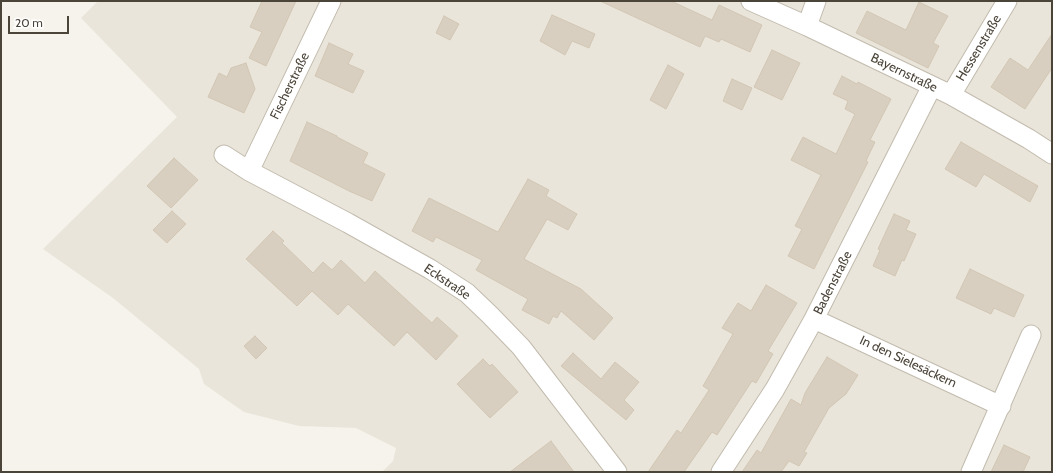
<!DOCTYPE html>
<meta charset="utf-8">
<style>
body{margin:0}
#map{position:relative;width:1053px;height:473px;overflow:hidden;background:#f6f3ec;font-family:Cabin,sans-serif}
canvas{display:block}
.frame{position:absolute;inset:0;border:2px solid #4b4439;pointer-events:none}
.scale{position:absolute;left:8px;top:16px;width:61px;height:18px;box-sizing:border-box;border:2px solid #4b4439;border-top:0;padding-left:5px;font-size:12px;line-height:14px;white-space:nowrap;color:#4b4439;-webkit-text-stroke:3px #fff;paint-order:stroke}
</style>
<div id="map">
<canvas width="1053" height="473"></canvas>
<div class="frame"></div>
<div class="scale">20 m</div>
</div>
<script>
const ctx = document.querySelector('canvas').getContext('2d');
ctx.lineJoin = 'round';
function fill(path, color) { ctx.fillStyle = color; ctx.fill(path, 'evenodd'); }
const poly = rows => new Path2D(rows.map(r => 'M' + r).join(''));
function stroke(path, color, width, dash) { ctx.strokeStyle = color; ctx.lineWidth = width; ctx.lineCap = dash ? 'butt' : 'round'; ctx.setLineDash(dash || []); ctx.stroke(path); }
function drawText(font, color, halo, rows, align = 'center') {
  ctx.font = font + ' Cabin,sans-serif'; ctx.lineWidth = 3; ctx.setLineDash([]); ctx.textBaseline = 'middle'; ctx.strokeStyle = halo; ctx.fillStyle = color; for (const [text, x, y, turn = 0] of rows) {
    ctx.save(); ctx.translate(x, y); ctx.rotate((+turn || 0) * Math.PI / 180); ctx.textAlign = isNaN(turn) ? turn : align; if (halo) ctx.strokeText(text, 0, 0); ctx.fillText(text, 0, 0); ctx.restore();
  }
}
const residential = poly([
 [98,1,1052,1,1052,472,382,472,393,461,396,448,356,428,299,426,244,412,204,384,199,369,113,298,43,249,177,117,81,18]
]);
const building = poly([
 [262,1,296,1,266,66,249,58,262,32,250,27,262,1],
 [600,1,671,1,712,20,719,5,762,25,750,52,721,39,719,42,705,36,700,47,600,1],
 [919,2,948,16,933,43,939,46,928,68,856,33,867,11,906,30,919,2],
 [552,15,595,34,589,48,572,41,565,55,540,41,552,15],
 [444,16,459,24,450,40,436,33,444,16],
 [1052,34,1052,68,1025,109,991,87,1010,58,1028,70,1052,34],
 [329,43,353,54,348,64,364,71,353,93,315,76,329,43],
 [772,50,800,63,782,100,754,87,772,50],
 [246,63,255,89,244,113,208,97,219,73,227,77,231,68,246,63],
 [668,65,684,74,666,109,650,100,668,65],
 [842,76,857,84,858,82,891,99,870,140,875,142,866,161,868,162,814,269,788,256,802,229,795,226,821,175,791,160,803,137,836,154,855,114,845,109,848,101,833,94,842,76],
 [732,79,752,88,742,110,723,101,732,79],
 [307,122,337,136,337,137,368,153,363,163,385,174,372,201,349,191,290,161,307,122],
 [961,142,1038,186,1030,202,984,174,976,187,945,169,961,142],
 [174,158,198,180,171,208,147,186,174,158],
 [528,179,549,190,546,196,577,214,568,230,547,219,524,259,581,289,613,318,594,340,561,311,557,318,553,316,549,324,522,310,528,299,476,270,482,260,436,237,433,242,412,231,429,198,498,232,528,179],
 [172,211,186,224,167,243,153,230,172,211],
 [894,214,910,221,906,230,916,234,904,261,902,260,895,276,873,266,880,250,878,249,894,214],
 [273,231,284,241,282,243,313,273,323,262,332,270,341,260,365,283,375,271,432,323,437,317,458,336,436,360,407,332,394,346,348,304,338,315,312,291,297,306,246,259,273,231],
 [970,269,1024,295,1014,317,994,308,991,314,956,298,970,269],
 [766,285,797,303,768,351,773,354,756,383,752,381,717,435,712,432,684,472,648,472,677,430,681,433,709,390,703,386,733,334,722,328,738,303,751,311,766,285],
 [255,336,267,348,256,359,244,346,255,336],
 [573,353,601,379,615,362,639,382,624,400,634,410,626,420,561,366,573,353],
 [827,357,858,375,846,394,829,408,804,452,807,453,799,466,789,461,781,472,742,472,757,450,761,453,791,399,801,405,805,393,827,357],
 [483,359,490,366,492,364,518,392,490,418,457,384,483,359],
 [551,441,574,472,510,472,551,441],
 [1004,445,1030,457,1023,472,991,472,1004,445]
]);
const minor = poly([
 [751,1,807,26,951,95,1029,139,1052,154],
 [807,26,816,1],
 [951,95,1007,1],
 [224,155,249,171,348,223,430,269,467,293,490,315,521,347,617,472],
 [249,171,331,1],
 [814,319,1001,406],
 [721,472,775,389,814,319,932,86],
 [971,472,1031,335]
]);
const streetNames = [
 ["Hessenstraße",979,48,-59],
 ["Bayernstraße",904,73,26],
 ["Fischerstraße",290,86,-64],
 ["Eckstraße",447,282,34],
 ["Badenstraße",833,283,-63],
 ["In den Sielesäckern",908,362,25]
];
fill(residential, '#eae5da');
fill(building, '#d8cfc1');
stroke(building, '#d3c7b4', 1);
stroke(minor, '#c2bbae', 21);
stroke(minor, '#fff', 19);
drawText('13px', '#4b4439', '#fff', streetNames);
</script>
